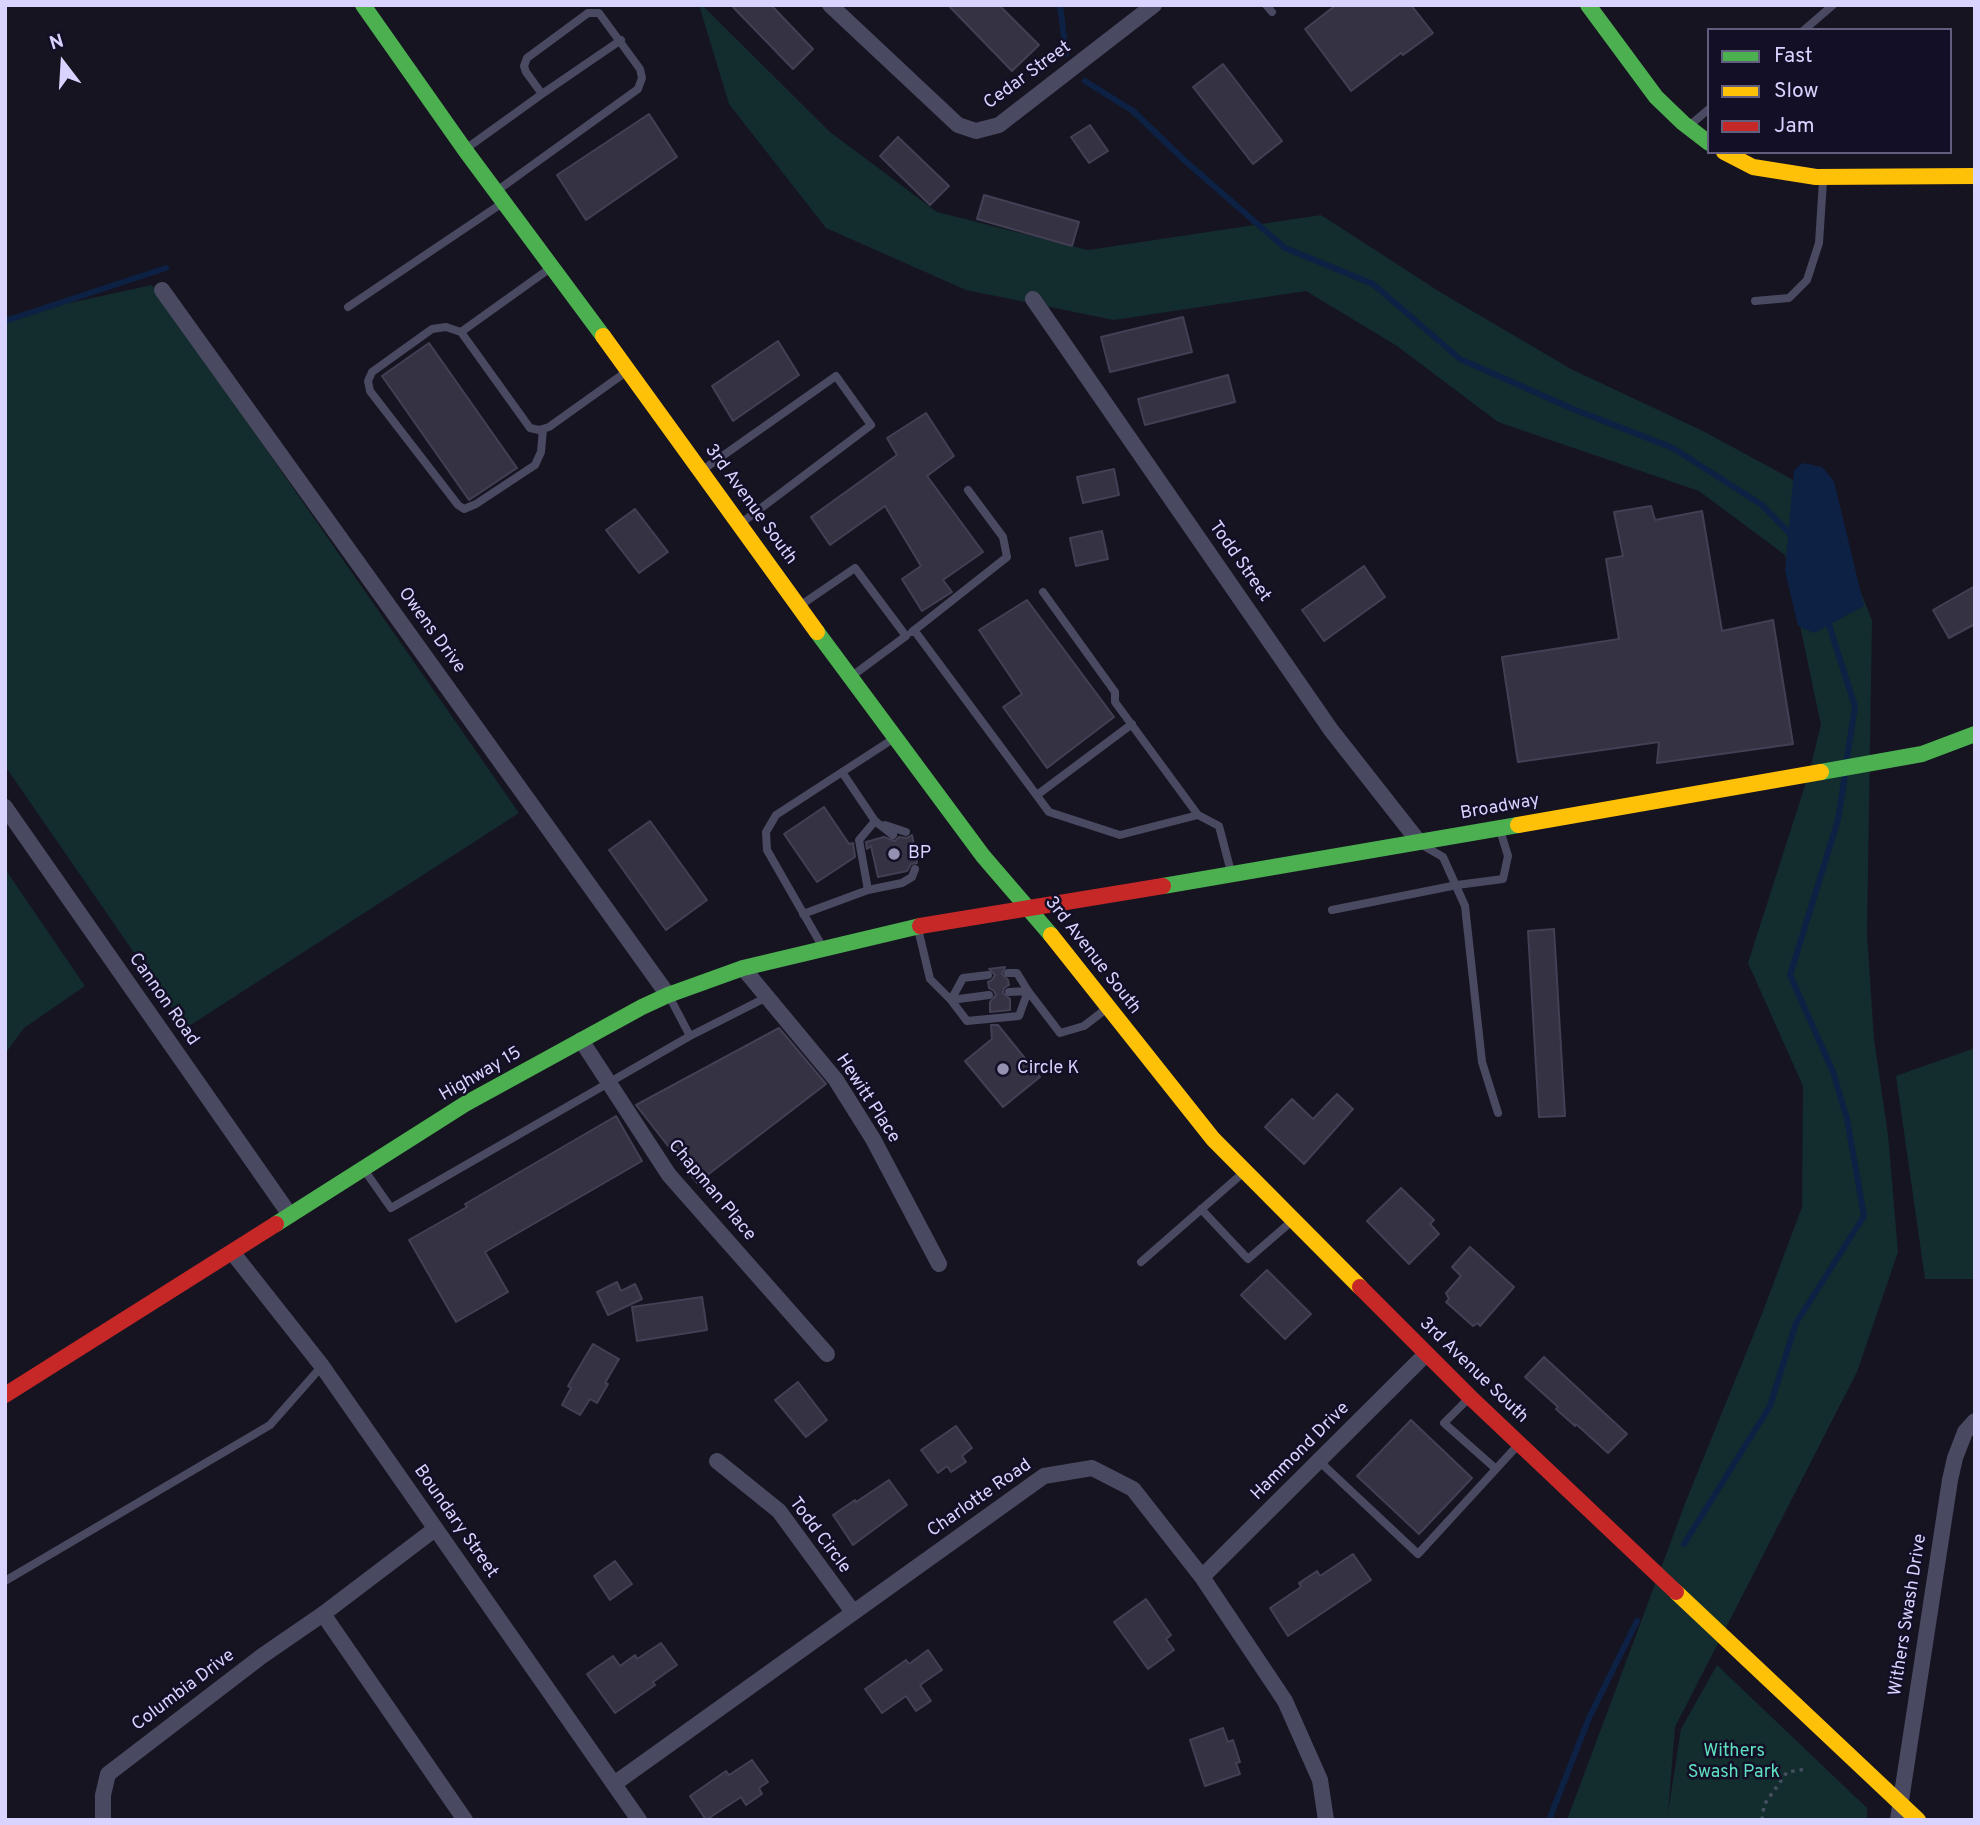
<!DOCTYPE html>
<style>
body{margin:0}
#map{position:relative;width:1980px;height:1825px;overflow:hidden;background:#161421;font-family:Overpass,sans-serif}
canvas{display:block}
.frame{position:absolute;inset:0;border:7px solid #d9d4ff;pointer-events:none}
.legend{position:absolute;left:1707px;top:28px;width:245px;height:126px;box-sizing:border-box;background:#130f26;border:2px solid #625e7d;margin:0;padding:9px 12px;list-style:none;font-size:21px;color:#d9d4ff}
.legend li{display:flex;align-items:center;gap:14px;height:35px}
.legend b{width:35px;border:2px solid #625e7d}
.north{position:absolute;left:28px;top:28px;width:70px;height:70px;-webkit-text-stroke:5px #130f26;paint-order:stroke;rotate:343deg;font-size:19px;font-weight:700;line-height:28px;text-align:center;color:#d9d4ff}
.north::after{content:'';display:block;margin:auto;width:24px;height:32px;background:#d9d4ff;clip-path:polygon(50% 0,100% 100%,50% 72%,0 100%)}
</style>
<div id="map">
<canvas width="1980" height="1825"></canvas>
<div class="frame"></div>
<ul class="legend">
<li><b style="height:9px;background:#4caf50"></b>Fast</li>
<li><b style="height:9px;background:#ffc107"></b>Slow</li>
<li><b style="height:9px;background:#c62828"></b>Jam</li>
</ul>
<div class="north">N</div>
</div>
<script>
const ctx = document.querySelector('canvas').getContext('2d');
ctx.lineJoin = 'round';
function fill(path, color) { ctx.fillStyle = color; ctx.fill(path, 'evenodd'); }
const poly = rows => new Path2D(rows.map(r => 'M' + r).join(''));
function stroke(path, color, width, dash) { ctx.strokeStyle = color; ctx.lineWidth = width; ctx.lineCap = dash ? 'butt' : 'round'; ctx.setLineDash(dash || []); ctx.stroke(path); }
function drawText(font, color, halo, rows, align = 'center') {
  ctx.font = font + ' Overpass,sans-serif'; ctx.lineWidth = 5; ctx.setLineDash([]); ctx.textBaseline = 'middle'; ctx.strokeStyle = halo; ctx.fillStyle = color; for (const [text, x, y, turn = 0] of rows) {
    ctx.save(); ctx.translate(x, y); ctx.rotate((+turn || 0) * Math.PI / 180); ctx.textAlign = isNaN(turn) ? turn : align; if (halo) ctx.strokeText(text, 0, 0); ctx.fillText(text, 0, 0); ctx.restore();
  }
}
const green = poly([
 [699,5,702,5,830,132,937,212,1088,250,1321,215,1440,292,1571,369,1703,431,1821,495,1872,620,1867,934,1874,1039,1888,1135,1898,1252,1857,1372,1675,1727,1668,1813,1681,1729,1717,1665,1867,1808,1867,1820,1567,1820,1686,1501,1762,1314,1802,1207,1803,1086,1748,963,1809,773,1821,725,1785,555,1699,491,1498,422,1397,346,1306,291,1114,320,966,290,826,228,729,104],
 [152,285,519,813,186,1028,5,766,5,317],
 [5,869,85,986,24,1028,5,1054],
 [1975,1048,1975,1279,1925,1279,1896,1076]
]);
const water = poly([
 [1803,463,1822,467,1834,481,1864,606,1814,633,1798,626,1785,571,1794,470]
]);
const stream = poly([
 [1060,5,1066,54],
 [1085,81,1133,111,1184,160,1285,248,1373,284,1460,359,1573,409,1673,448,1762,505,1794,538],
 [5,321,166,268],
 [1827,618,1855,707,1846,763],
 [1684,1544,1770,1406,1796,1323,1864,1216,1847,1119,1833,1072,1790,975,1838,820,1845,774],
 [1549,1820,1589,1718,1637,1621]
]);
const building = poly([
 [731,5,771,5,813,49,793,69,731,5],
 [948,5,999,5,1039,45,1012,71,948,5],
 [1336,5,1411,5,1433,33,1403,55,1401,53,1351,91,1305,29,1336,5],
 [1223,64,1282,141,1253,164,1193,87,1223,64],
 [649,114,677,157,586,220,557,175,649,114],
 [1090,125,1108,151,1089,163,1071,137,1090,125],
 [898,137,949,186,930,205,880,156,898,137],
 [984,195,1079,222,1072,246,977,219,984,195],
 [1183,317,1192,352,1110,372,1101,337,1183,317],
 [778,341,799,375,733,421,712,386,778,341],
 [429,343,517,468,469,500,382,376,429,343],
 [1228,375,1235,402,1145,425,1138,399,1228,375],
 [926,413,954,456,927,476,983,552,943,580,952,592,922,611,902,579,921,566,885,506,830,545,811,517,897,455,887,438,926,413],
 [1114,469,1119,495,1083,503,1077,477,1114,469],
 [1651,506,1655,520,1702,511,1722,631,1773,620,1793,744,1657,763,1659,742,1518,762,1502,657,1619,639,1606,559,1623,556,1614,512,1651,506],
 [635,509,668,552,639,573,606,530,635,509],
 [1102,531,1108,559,1076,566,1070,538,1102,531],
 [1364,566,1385,597,1324,641,1302,610,1364,566],
 [1975,586,1975,624,1949,638,1933,610,1975,586],
 [1027,600,1114,717,1047,768,1003,707,1022,694,979,630,1027,600],
 [824,807,849,844,853,843,855,857,817,882,784,834,824,807],
 [650,821,707,900,666,930,609,850,650,821],
 [912,835,917,863,911,864,907,871,878,877,871,846,867,849,866,842,884,837,895,841,899,837,907,838,912,835],
 [1554,929,1565,1116,1539,1117,1528,931,1554,929],
 [1005,967,1002,974,1008,980,1009,985,1004,988,1003,993,1010,999,1010,1010,990,1012,990,1002,996,995,994,991,989,988,988,982,992,980,995,975,989,969,1005,967],
 [991,1025,998,1025,1040,1077,1003,1107,965,1061,992,1039,991,1025],
 [779,1028,826,1084,697,1183,636,1105,779,1028],
 [1337,1094,1353,1109,1304,1164,1265,1127,1292,1099,1313,1119,1337,1094],
 [616,1116,642,1161,485,1252,508,1292,456,1322,409,1240,467,1207,465,1204,616,1116],
 [1401,1188,1434,1220,1430,1224,1439,1234,1409,1264,1367,1221,1401,1188],
 [1470,1247,1514,1287,1480,1326,1478,1323,1473,1326,1446,1302,1449,1299,1446,1293,1461,1276,1452,1267,1470,1247],
 [1267,1270,1311,1314,1285,1339,1241,1295,1267,1270],
 [617,1282,621,1291,635,1284,642,1299,608,1315,597,1292,617,1282],
 [702,1297,707,1330,637,1341,632,1307,702,1297],
 [593,1344,619,1359,605,1383,608,1384,597,1403,590,1399,580,1415,562,1405,571,1388,568,1386,593,1344],
 [1544,1357,1627,1434,1608,1453,1576,1424,1575,1426,1556,1409,1558,1407,1525,1377,1544,1357],
 [798,1382,827,1420,806,1437,775,1400,798,1382],
 [1411,1420,1472,1478,1419,1534,1357,1476,1411,1420],
 [956,1426,972,1448,962,1456,966,1462,951,1472,947,1466,938,1473,921,1450,956,1426],
 [889,1480,907,1505,853,1545,833,1515,855,1500,856,1502,889,1480],
 [1353,1554,1371,1580,1288,1636,1270,1608,1301,1587,1299,1583,1317,1571,1320,1576,1353,1554],
 [615,1561,632,1584,610,1600,594,1576,615,1561],
 [1146,1599,1171,1635,1166,1639,1174,1650,1148,1669,1114,1622,1146,1599],
 [661,1643,677,1665,653,1682,655,1685,615,1713,587,1674,613,1656,620,1666,635,1655,637,1659,661,1643],
 [928,1650,942,1670,920,1685,931,1701,916,1711,906,1696,882,1713,865,1689,906,1660,909,1664,928,1650],
 [1223,1728,1228,1742,1233,1740,1240,1762,1236,1763,1240,1774,1205,1786,1190,1740,1223,1728],
 [752,1760,768,1782,759,1788,762,1794,746,1805,741,1797,706,1820,690,1796,726,1771,729,1775,752,1760]
]);
const path = poly([
 [1762,1820,1764,1805,1787,1772,1807,1769]
]);
const lane = poly([
 [1266,5,1272,12],
 [1804,30,1833,5],
 [542,94,621,40],
 [1690,125,1709,109],
 [467,148,542,94,526,72,524,66,527,58,588,13,599,13,640,69,642,78,638,89,498,190],
 [549,269,461,332,530,428,539,430,549,427,626,372],
 [1755,301,1789,298,1807,280,1819,243,1823,181],
 [348,307,501,204],
 [461,332,446,327,432,329,372,372,368,381,370,391,458,505,464,509,476,504,535,465,541,452,543,429],
 [704,469,836,376,871,425,740,524],
 [801,605,855,568,906,636,852,676],
 [914,630,1049,812,1120,835,1198,815,1115,702,1115,692,1043,592],
 [912,632,1007,557,1003,537,968,490],
 [842,772,875,821,893,835],
 [1037,795,1132,724],
 [1198,815,1219,826,1231,872],
 [885,825,906,832],
 [1424,846,1443,857,1465,906,1482,1062,1498,1113],
 [868,890,902,883,912,877,915,869],
 [1332,910,1457,885,1503,879,1508,856,1500,830],
 [803,914,868,890,859,840,875,821],
 [918,929,930,979,951,1000,967,1021,1019,1016,1028,991,1017,973,1008,973],
 [822,946,767,850,766,832,776,815,893,739],
 [988,975,963,978,951,1000,989,995],
 [1009,992,1028,991,1060,1033,1084,1026,1106,1009],
 [690,1036,767,997],
 [365,1171,391,1208,690,1036,669,996],
 [1201,1209,1248,1259,1292,1221],
 [1141,1262,1244,1172],
 [1468,1399,1444,1423,1496,1469],
 [1319,1461,1418,1554,1518,1445],
 [5,1581,270,1425,322,1366]
]);
const street = poly([
 [830,5,958,125,976,131,999,125,1154,5],
 [162,290,668,995],
 [1033,299,1331,730,1419,842],
 [5,807,290,1215],
 [743,968,836,1080,873,1139,939,1264],
 [581,1040,669,1175,827,1354],
 [232,1252,322,1366,639,1820],
 [717,1461,779,1511,853,1612],
 [1202,1577,1426,1354],
 [323,1614,465,1820],
 [614,1784,1044,1476,1092,1468,1133,1489,1202,1577,1285,1701,1320,1780,1326,1820],
 [103,1820,103,1795,108,1774,262,1656,323,1614,435,1529],
 [1898,1820,1950,1480,1955,1458,1965,1432,1975,1421]
]);
const fast = poly([
 [363,5,465,150,603,336],
 [1588,5,1656,97,1683,123,1709,143],
 [817,632,983,856,1051,935],
 [1821,772,1922,754,1975,734],
 [1163,886,1518,825],
 [276,1224,465,1104,642,1007,668,995,743,968,920,926]
]);
const slow = poly([
 [1724,152,1753,167,1816,177,1975,176],
 [603,336,817,632],
 [1518,825,1821,772],
 [1051,935,1213,1139,1360,1287],
 [1676,1592,1918,1820]
]);
const jam = poly([
 [920,926,1163,886],
 [1360,1287,1470,1397,1676,1592],
 [5,1395,276,1224]
]);
const markers = [
 [894,854,7,"#9591b1"],
 [1003,1069,7,"#9591b1"]
];
const streetNames = [
 ["Cedar Street",1028,76,-36],
 ["3rd Avenue South",750,505,54],
 ["Todd Street",1239,562,55],
 ["Owens Drive",431,631,54],
 ["Broadway",1500,808,-10],
 ["3rd Avenue South",1092,956,52],
 ["Cannon Road",163,1000,55],
 ["Highway 15",481,1075,-30],
 ["Hewitt Place",867,1099,57],
 ["Chapman Place",711,1191,50],
 ["3rd Avenue South",1473,1371,44],
 ["Hammond Drive",1301,1452,-45],
 ["Charlotte Road",980,1499,-35],
 ["Boundary Street",455,1522,55],
 ["Todd Circle",819,1536,53],
 ["Withers Swash Drive",1909,1615,-81],
 ["Columbia Drive",184,1691,-37]
];
const poiNames = [
 ["BP",908,854],
 ["Circle K",1017,1069]
];
const parkNames = [
 ["Withers",1734,1752],
 ["Swash Park",1734,1773]
];
fill(green, '#132c2d');
fill(water, '#0d2144');
stroke(stream, '#0d2144', 6);
fill(building, '#343243');
stroke(building, '#433f54', 2);
stroke(path, '#44505f', 3.5, [3.5, 5]);
stroke(lane, '#4a4962', 8);
stroke(street, '#4a4962', 16);
stroke(fast, '#4caf50', 16);
stroke(slow, '#ffc107', 16);
stroke(jam, '#c62828', 16);
for (const [x, y, r, color] of markers) { const dot = new Path2D(); dot.arc(x, y, r, 0, 2 * Math.PI); ctx.fillStyle = color; ctx.fill(dot); stroke(dot, '#130f26', 2.5); }
drawText('18px', '#d9d4ff', '#130f26', streetNames);
drawText('18px', '#d9d4ff', '#130f26', poiNames, 'left');
drawText('18px', '#5fe0c0', '#130f26', parkNames);
</script>
